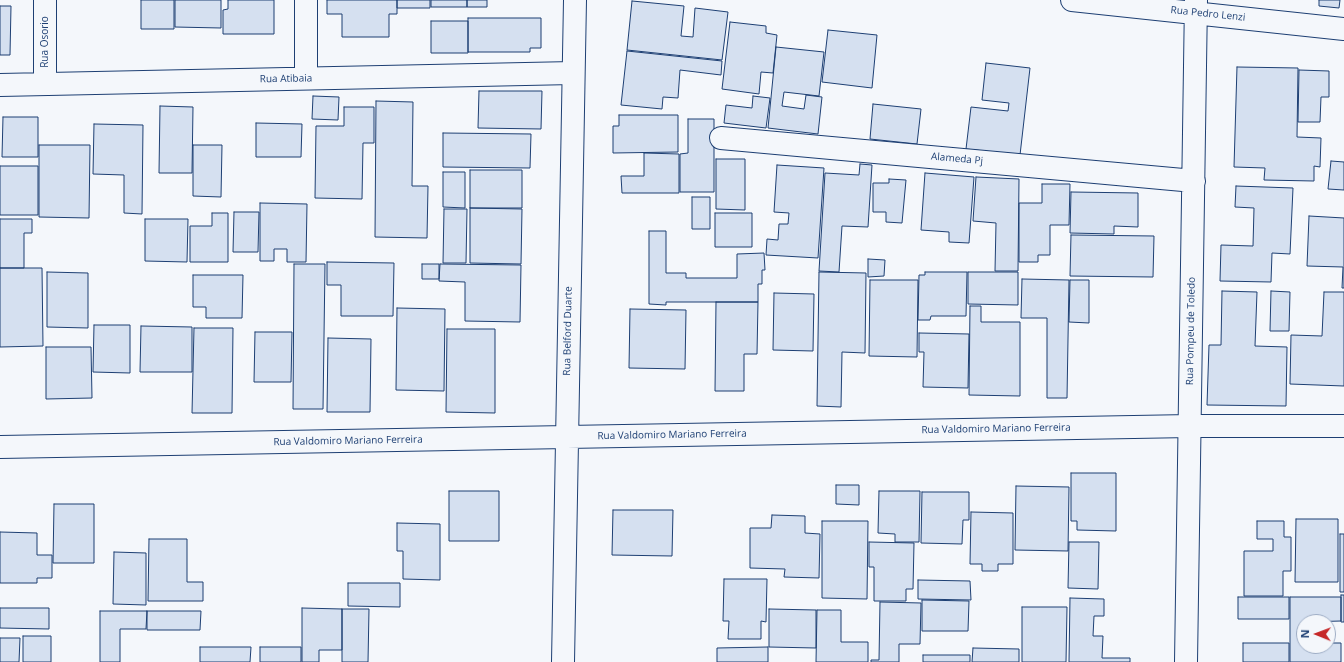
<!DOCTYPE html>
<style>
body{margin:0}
#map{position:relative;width:1344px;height:662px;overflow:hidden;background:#f4f7fb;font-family:"Open Sans",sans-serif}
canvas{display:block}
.north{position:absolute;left:1296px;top:614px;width:40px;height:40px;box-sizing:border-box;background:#f4f7fb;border:1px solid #9eadc5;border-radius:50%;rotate:271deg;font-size:11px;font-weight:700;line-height:16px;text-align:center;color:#1d3f73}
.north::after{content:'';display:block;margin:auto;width:14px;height:18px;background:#c62828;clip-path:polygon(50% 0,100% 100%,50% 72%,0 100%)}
</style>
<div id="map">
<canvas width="1344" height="662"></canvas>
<div class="north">N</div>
</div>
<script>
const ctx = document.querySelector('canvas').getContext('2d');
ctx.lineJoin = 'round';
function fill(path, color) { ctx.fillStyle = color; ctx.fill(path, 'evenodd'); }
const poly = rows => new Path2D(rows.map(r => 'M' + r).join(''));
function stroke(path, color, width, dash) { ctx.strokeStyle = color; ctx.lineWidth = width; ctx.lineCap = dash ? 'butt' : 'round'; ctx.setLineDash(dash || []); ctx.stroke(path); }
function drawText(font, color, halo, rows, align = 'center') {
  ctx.font = font + ' "Open Sans",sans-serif'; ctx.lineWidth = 3; ctx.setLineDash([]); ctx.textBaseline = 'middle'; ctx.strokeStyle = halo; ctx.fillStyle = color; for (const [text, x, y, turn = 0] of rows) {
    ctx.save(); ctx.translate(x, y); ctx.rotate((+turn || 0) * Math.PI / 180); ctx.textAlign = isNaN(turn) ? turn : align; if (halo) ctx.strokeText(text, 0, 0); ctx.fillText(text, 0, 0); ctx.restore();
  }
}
const building = poly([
 [141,0,174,0,174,29,141,29,141,0],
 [175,0,221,0,221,28,175,27,175,0],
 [228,0,274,0,274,34,223,34,223,10,228,9,228,0],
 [327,0,397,0,397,14,389,14,389,37,342,37,342,14,327,14,327,0],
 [397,0,430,0,430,8,397,8,397,0],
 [431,0,467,0,467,7,431,7,431,0],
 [467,0,487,0,487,7,467,7,467,0],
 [1319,0,1340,0,1339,8,1319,6,1319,0],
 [632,1,684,6,681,36,693,37,695,8,728,12,722,60,627,50,632,1],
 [0,6,11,6,10,55,0,55,0,6],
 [468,18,541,18,541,48,530,48,530,52,468,52,468,18],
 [431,21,468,21,468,53,431,53,431,21],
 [730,22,766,26,766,33,777,35,773,73,761,72,759,94,722,89,730,22],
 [828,30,877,35,872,88,822,82,828,30],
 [776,47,824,52,819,96,784,92,782,106,804,109,806,95,822,97,818,134,768,128,776,47],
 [627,51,722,61,721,75,680,70,678,98,663,97,662,109,621,105,627,51],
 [986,63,1030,68,1020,155,966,149,971,107,1008,111,1009,103,982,100,986,63],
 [1237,67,1298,68,1297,137,1321,138,1320,167,1314,166,1314,181,1264,180,1265,168,1234,167,1237,67],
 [1299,70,1329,71,1329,97,1321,97,1320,122,1298,122,1299,70],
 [479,91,542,91,541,129,478,128,479,91],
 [313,96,339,97,338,120,312,119,313,96],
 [753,96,770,98,766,128,724,123,726,105,752,108,753,96],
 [376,101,413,102,412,186,428,186,427,238,375,237,376,101],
 [873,104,921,109,917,144,870,139,873,104],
 [160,106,193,107,192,173,159,173,160,106],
 [344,107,374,107,374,143,363,143,362,199,315,198,316,126,344,126,344,107],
 [619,115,678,115,678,152,613,153,613,126,619,126,619,115],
 [3,117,38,117,38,157,2,157,3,117],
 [688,119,714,119,714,192,680,192,680,154,688,153,688,119],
 [256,123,302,124,301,157,256,157,256,123],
 [94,124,143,125,142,214,124,213,124,175,93,174,94,124],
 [443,133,531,134,530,168,443,167,443,133],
 [39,145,90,145,89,218,39,217,39,145],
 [193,145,222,145,221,197,193,196,193,145],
 [644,153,679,154,679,193,622,193,621,176,644,176,644,153],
 [716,159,745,159,745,210,716,209,716,159],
 [1331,161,1344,162,1344,190,1328,189,1331,161],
 [860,164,872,165,868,227,842,226,839,272,819,271,825,173,859,175,860,164],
 [777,165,824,168,818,258,766,255,767,239,778,240,779,224,788,224,789,213,774,212,777,165],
 [0,166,38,166,38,215,0,215,0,166],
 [470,170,522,170,522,208,470,208,470,170],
 [443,172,465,172,465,208,443,207,443,172],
 [925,173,974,177,969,243,949,242,949,232,921,230,925,173],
 [976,177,1019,179,1018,271,995,271,996,223,973,221,976,177],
 [889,179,906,180,902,223,886,222,886,212,873,212,873,183,889,183,889,179],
 [1042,184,1070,184,1069,225,1050,225,1050,255,1038,255,1038,262,1019,262,1019,203,1042,203,1042,184],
 [1236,186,1293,188,1290,254,1272,253,1271,282,1220,281,1221,245,1253,246,1254,208,1235,207,1236,186],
 [1071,192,1138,193,1138,227,1114,226,1114,234,1070,233,1071,192],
 [692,197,710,197,710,229,692,229,692,197],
 [260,203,307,204,306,262,287,262,287,249,274,249,274,261,260,261,260,203],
 [470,208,522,209,521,264,470,263,470,208],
 [444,209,467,209,466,263,443,263,444,209],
 [234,212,259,212,258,252,233,252,234,212],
 [212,213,228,213,228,262,190,262,190,226,212,226,212,213],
 [715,213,752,213,752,247,715,247,715,213],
 [1309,216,1344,218,1344,288,1342,288,1343,267,1307,266,1309,216],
 [0,219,32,219,32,233,24,233,24,268,0,268,0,219],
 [145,219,188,219,187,262,145,261,145,219],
 [649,231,666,231,666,273,686,273,686,278,737,278,737,254,764,253,765,270,762,270,762,284,758,284,758,302,666,302,666,305,649,304,649,231],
 [1071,235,1154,236,1153,277,1070,276,1071,235],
 [868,259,885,260,884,276,868,277,868,259],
 [327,262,394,263,393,316,341,316,341,285,327,285,327,262],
 [294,264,325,264,323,409,293,409,294,264],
 [422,264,439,264,439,279,422,279,422,264],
 [440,264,521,265,520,322,465,321,465,282,439,281,440,264],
 [0,268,42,268,43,346,0,347,0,268],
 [47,272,88,273,88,328,47,327,47,272],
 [819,272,866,273,865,353,842,352,841,407,817,406,819,272],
 [925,272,967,272,966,316,931,316,930,320,918,320,919,275,925,275,925,272],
 [968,272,1018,272,1018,305,968,304,968,272],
 [193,275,243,275,242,318,206,318,206,307,193,307,193,275],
 [1022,279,1069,280,1067,398,1047,398,1047,318,1021,318,1022,279],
 [870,280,918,280,917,357,869,356,870,280],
 [1070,280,1089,280,1089,323,1069,322,1070,280],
 [1222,291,1257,292,1255,346,1287,347,1286,406,1207,405,1209,345,1221,345,1222,291],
 [1271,291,1290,292,1289,331,1270,331,1271,291],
 [1324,292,1344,292,1344,386,1290,384,1291,335,1322,336,1324,292],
 [774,293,814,294,813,351,773,350,774,293],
 [716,302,758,302,757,354,744,354,744,391,715,391,716,302],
 [970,306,981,306,981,322,1020,322,1020,396,969,395,970,306],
 [397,308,445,309,444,391,396,390,397,308],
 [630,309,686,310,685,369,629,368,630,309],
 [94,325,130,325,130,373,93,372,94,325],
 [141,326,192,327,192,372,140,372,141,326],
 [194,328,233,328,232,413,192,413,194,328],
 [447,329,495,329,495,413,446,412,447,329],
 [255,332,292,332,291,382,254,382,255,332],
 [919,333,969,334,968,388,923,387,924,352,919,352,919,333],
 [328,338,371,339,370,412,327,412,328,338],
 [46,347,91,347,92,398,46,399,46,347],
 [1071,473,1116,473,1116,531,1077,530,1077,521,1071,521,1071,473],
 [836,485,859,485,859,505,836,504,836,485],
 [1016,486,1069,487,1068,551,1015,550,1016,486],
 [449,491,499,491,499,541,449,541,449,491],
 [879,491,920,491,919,542,895,542,895,534,878,533,879,491],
 [922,492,969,492,969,520,963,520,962,544,921,543,922,492],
 [54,504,94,504,94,563,53,563,54,504],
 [613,510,673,510,672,556,612,555,613,510],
 [971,512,1013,513,1013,564,998,564,998,571,982,571,982,564,970,564,971,512],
 [772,515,805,516,805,533,820,534,819,578,784,577,785,569,750,568,750,528,771,528,772,515],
 [1296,519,1338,519,1338,582,1295,582,1296,519],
 [822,521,868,521,867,599,822,598,822,521],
 [1257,521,1284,521,1284,537,1291,537,1291,571,1283,571,1283,596,1244,596,1244,551,1273,551,1273,539,1257,539,1257,521],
 [397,523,440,524,440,580,403,579,403,551,397,551,397,523],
 [0,532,37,533,37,555,52,555,52,578,37,578,37,583,0,583,0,532],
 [1340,534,1344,534,1344,592,1340,592,1340,534],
 [149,539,187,539,187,582,203,582,203,601,148,601,149,539],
 [869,542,914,543,913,589,906,589,906,601,874,601,874,567,869,567,869,542],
 [1069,542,1099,542,1098,589,1068,588,1069,542],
 [114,552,146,553,146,605,113,604,114,552],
 [724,579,767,579,766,622,761,621,761,639,728,639,729,621,723,621,724,579],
 [918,580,970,581,971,600,918,599,918,580],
 [348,583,400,583,400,607,348,606,348,583],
 [1341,595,1344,595,1344,622,1341,622,1341,595],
 [1238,597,1289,597,1289,619,1238,619,1238,597],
 [1290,597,1341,597,1341,621,1304,622,1304,646,1328,646,1328,643,1341,643,1341,662,1290,662,1290,597],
 [1070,598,1104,599,1104,616,1094,616,1093,636,1103,636,1102,658,1130,658,1130,662,1069,662,1070,598],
 [922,600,969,601,968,631,922,631,922,600],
 [880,602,921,603,920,644,899,644,899,662,871,662,871,660,879,660,880,602],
 [1022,607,1067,607,1066,662,1022,662,1022,607],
 [0,608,49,608,49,629,0,628,0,608],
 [302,608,342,609,342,650,319,650,319,662,302,662,302,608],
 [342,609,369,609,368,662,342,662,342,609],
 [769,609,816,610,816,648,769,647,769,609],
 [817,610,841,610,841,642,868,642,868,662,816,662,817,610],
 [100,611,147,611,146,629,120,629,120,662,100,662,100,611],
 [147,611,201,611,200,630,147,630,147,611],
 [23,636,51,636,51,662,23,662,23,636],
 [0,638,20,638,19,662,0,662,0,638],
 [1243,643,1289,643,1289,662,1243,662,1243,643],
 [200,647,251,647,250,662,200,662,200,647],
 [260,647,301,647,301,662,260,662,260,647],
 [768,647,768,662,717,662,717,648,768,647],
 [973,648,1019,649,1019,662,972,662,973,648],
 [923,655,970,655,970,662,923,662,923,655]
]);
const minor = poly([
 [1072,0,1344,29],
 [306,78,306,0],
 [45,84,45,0],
 [0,85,573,73],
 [721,138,1194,181],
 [0,447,1190,426,1344,426],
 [563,662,575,0],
 [1186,662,1196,0]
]);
const streetNames = [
 ["Rua Pedro Lenzi",1208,14,6],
 ["Rua Osorio",45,42,-90],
 ["Rua Atibaia",286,79,-1],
 ["Alameda Pj",957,159,5],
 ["Rua Belford Duarte",568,331,-89],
 ["Rua Pompeu de Toledo",1191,331,-89],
 ["Rua Valdomiro Mariano Ferreira",996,429,-1],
 ["Rua Valdomiro Mariano Ferreira",672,435,-1],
 ["Rua Valdomiro Mariano Ferreira",348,441,-1]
];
fill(building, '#d5e0f0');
stroke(building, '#1d3f73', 1);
stroke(minor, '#1d3f73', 24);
stroke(minor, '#f4f7fb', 22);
drawText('10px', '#1d3f73', '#f4f7fb', streetNames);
</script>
